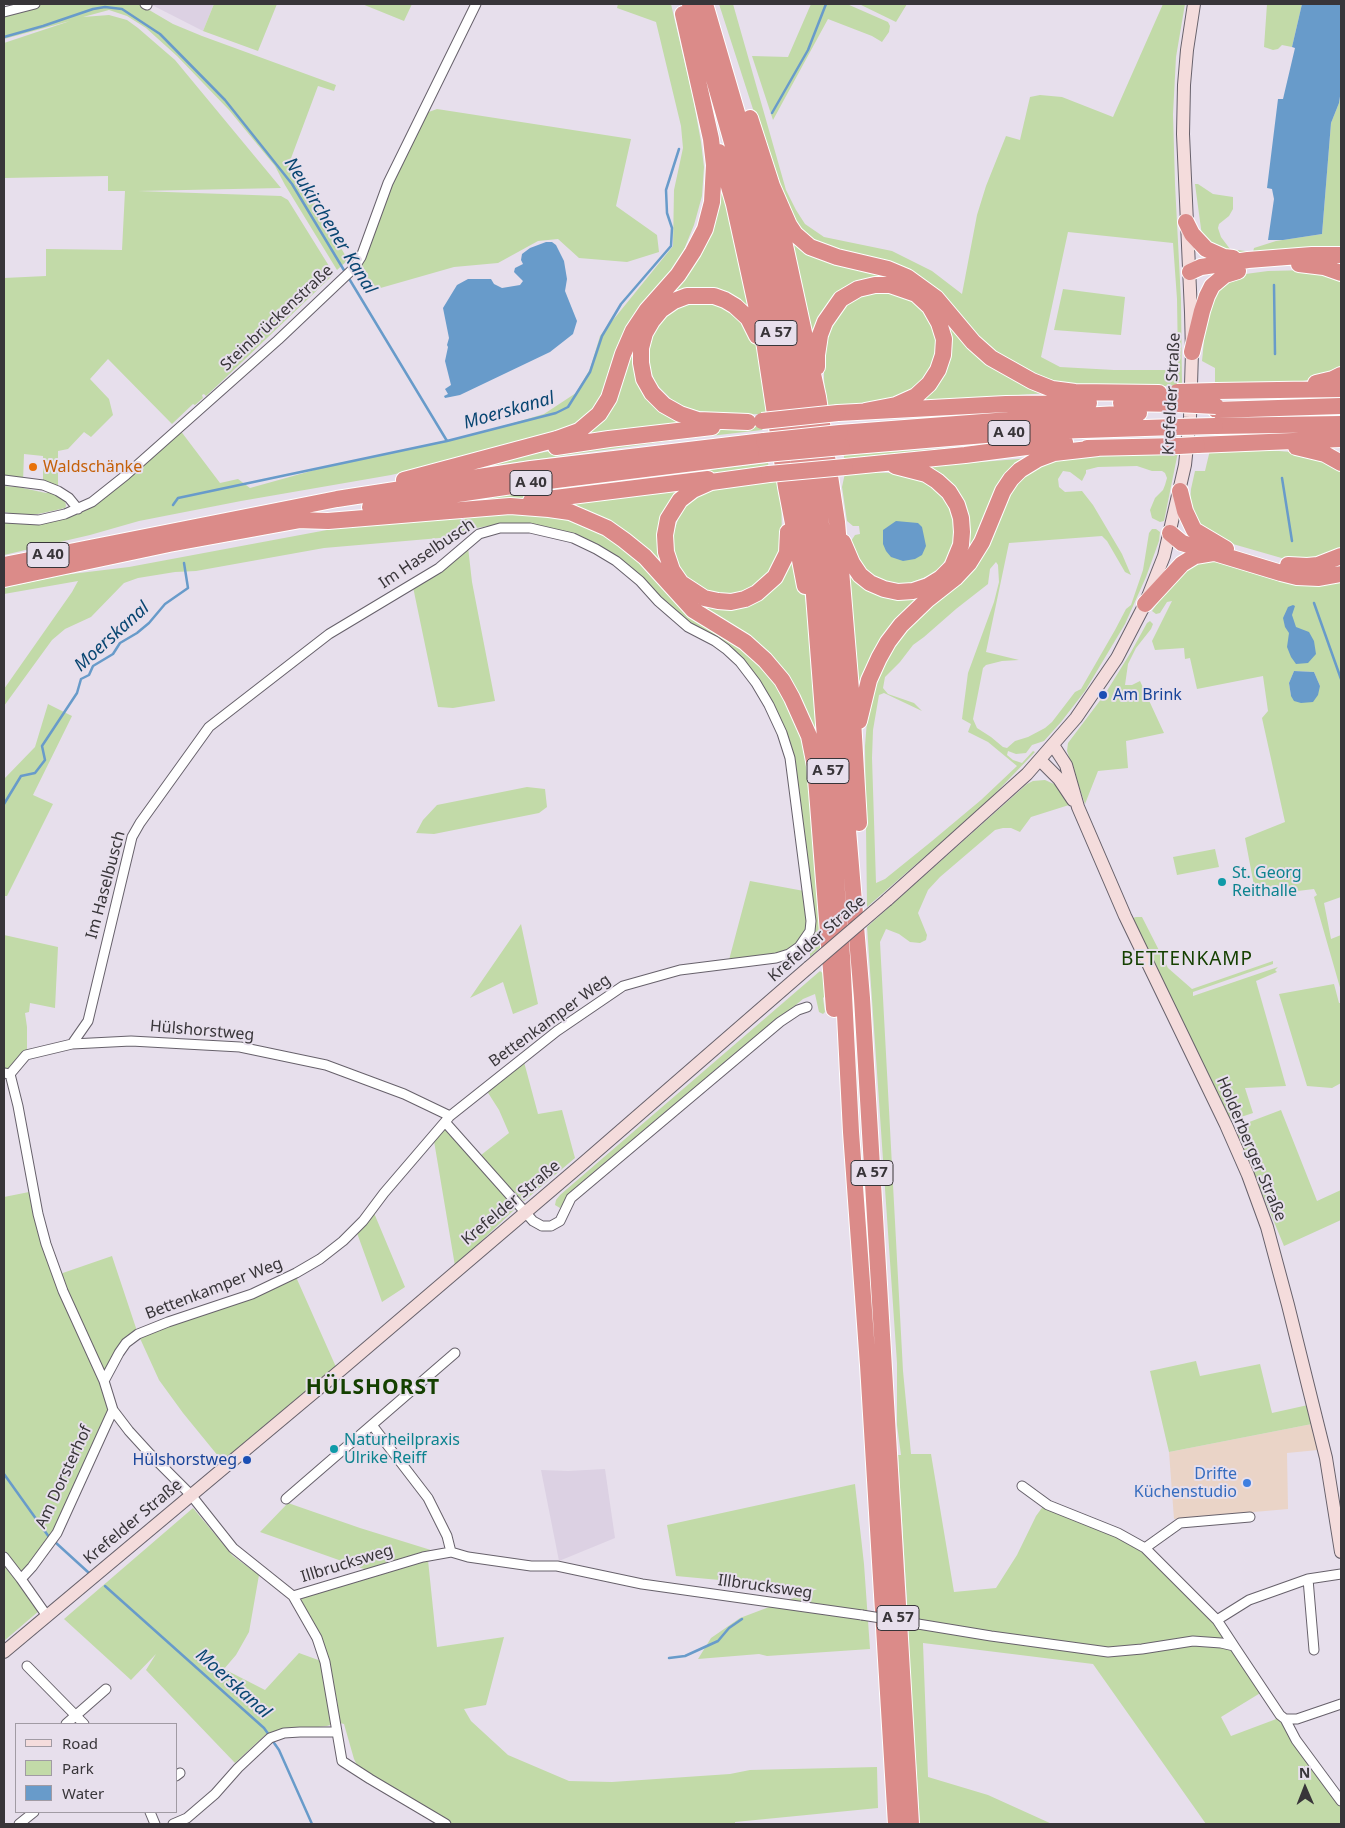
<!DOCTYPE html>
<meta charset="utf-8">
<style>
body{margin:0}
#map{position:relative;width:1345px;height:1828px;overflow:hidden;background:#e7dfec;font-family:"Noto Sans",sans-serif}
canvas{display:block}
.frame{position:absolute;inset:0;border:5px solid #383539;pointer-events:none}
.legend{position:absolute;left:15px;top:1723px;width:162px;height:90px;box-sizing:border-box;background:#e7dfec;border:1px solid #a19ba4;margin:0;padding:6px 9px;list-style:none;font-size:15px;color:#383539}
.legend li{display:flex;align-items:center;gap:10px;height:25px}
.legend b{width:25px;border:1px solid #a19ba4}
.north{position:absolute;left:1280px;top:1763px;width:50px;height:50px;-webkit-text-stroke:4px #e7dfec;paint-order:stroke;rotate:359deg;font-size:14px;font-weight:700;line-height:20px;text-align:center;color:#383539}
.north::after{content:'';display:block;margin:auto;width:18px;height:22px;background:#383539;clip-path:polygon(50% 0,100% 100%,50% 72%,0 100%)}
</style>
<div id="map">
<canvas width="1345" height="1828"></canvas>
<div class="frame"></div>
<ul class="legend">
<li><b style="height:6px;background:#f4dcdc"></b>Road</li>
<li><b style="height:14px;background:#c2daa8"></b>Park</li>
<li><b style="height:14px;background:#689bca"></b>Water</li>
</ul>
<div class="north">N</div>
</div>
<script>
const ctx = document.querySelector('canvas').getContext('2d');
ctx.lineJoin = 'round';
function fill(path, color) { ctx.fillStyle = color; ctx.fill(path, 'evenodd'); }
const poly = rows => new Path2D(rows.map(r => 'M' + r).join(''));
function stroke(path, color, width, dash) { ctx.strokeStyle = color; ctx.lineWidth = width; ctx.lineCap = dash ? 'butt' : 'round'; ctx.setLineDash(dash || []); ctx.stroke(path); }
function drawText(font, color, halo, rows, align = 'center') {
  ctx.font = font + ' "Noto Sans",sans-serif'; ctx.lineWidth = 4; ctx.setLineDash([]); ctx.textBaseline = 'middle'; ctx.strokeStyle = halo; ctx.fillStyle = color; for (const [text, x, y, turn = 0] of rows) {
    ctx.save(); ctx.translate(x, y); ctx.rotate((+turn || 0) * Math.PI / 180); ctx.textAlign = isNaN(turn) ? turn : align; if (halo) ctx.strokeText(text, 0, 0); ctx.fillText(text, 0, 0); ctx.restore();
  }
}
const commercial = poly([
 [1312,1424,1318,1450,1287,1453,1288,1509,1174,1519,1169,1452]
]);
const built = poly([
 [150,4,214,4,203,31],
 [605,1469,615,1538,559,1561,541,1470,568,1471]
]);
const green = poly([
 [41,4,139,4,173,24,202,36,336,85,334,91,318,86,290,161,348,260,337,270,285,185,275,166,229,110,177,56,146,28,127,16,109,10,83,17,109,15,127,20,138,28,175,60,281,188,138,191,281,196,288,200,334,274,220,383,206,396,204,394,202,395,203,398,195,405,193,404,172,424,108,359,90,379,109,399,113,415,91,437,84,432,68,449,58,451,58,491,43,485,43,456,24,454,23,482,4,479,4,278,46,276,46,249,122,250,125,191,108,191,108,176,4,178,4,43,70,21,4,39,4,13],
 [214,4,277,4,258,51,203,31],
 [362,4,412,4,404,21],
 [618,4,671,4,693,98,701,142,704,167,702,196,694,225,683,252,601,399,593,412,566,431,458,460,391,475,241,501,139,521,90,535,4,555,4,522,33,524,48,522,80,513,87,510,180,430,220,483,238,479,250,488,329,466,476,434,544,414,576,393,590,369,600,336,673,246,674,190,683,148,681,126,656,22,617,8],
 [719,4,733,4,786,190,796,210,805,224,824,237,892,251,932,271,962,294,977,215,986,186,1006,136,1020,140,1030,97,1040,95,1062,97,1113,117,1163,4,1185,4,1176,57,1173,114,1175,184,1181,300,1182,385,1131,388,1054,383,1016,367,986,345,947,300,815,242,794,223,763,140],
 [1068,232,1173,243,1177,299,1178,361,1177,370,1114,370,1060,367,1041,357],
 [811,4,847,4,888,22,890,26,889,32,882,42,872,36,828,19,773,120,752,56,788,57],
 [859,4,907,4,896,22],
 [1267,4,1302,4,1292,47,1282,45,1278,49,1273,50,1264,47],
 [1341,90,1341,250,1256,255,1223,252,1202,236,1195,184,1198,184,1213,194,1233,197,1233,209,1229,216,1219,224,1218,228,1221,237,1230,249,1253,252,1254,248,1276,241,1322,234,1331,123,1339,103],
 [437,109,631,139,616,206,657,235,659,252,627,262,579,258,558,239,538,241,498,263,454,267,370,291,361,265,391,185,426,113],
 [717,170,752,310,727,298,659,307,641,378,696,422,575,436,580,434,626,354,680,276],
 [789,232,808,249,818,254,836,260,887,271,920,288,944,311,971,344,990,361,1012,375,1048,390,1048,393,913,402,931,387,941,371,946,356,947,338,942,322,933,305,918,292,905,285,891,281,874,281,857,286,839,297,828,309,822,320,814,349],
 [1310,270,1341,280,1341,369,1315,379,1303,381,1216,386,1225,383,1215,383,1215,368,1202,361,1206,320,1216,290,1238,275,1268,271],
 [1063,289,1125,297,1121,335,1054,330],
 [875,291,890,293,913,302,924,310,931,322,937,341,936,354,925,379,914,389,888,401,870,404,826,407,824,379,824,355,827,337,833,321,850,300],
 [688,303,713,303,723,307,741,320,755,343,760,359,770,412,761,414,725,415,698,411,685,407,672,400,656,384,651,372,647,356,652,335,667,315],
 [762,426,762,430,684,439,459,470,500,459,597,444,727,428],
 [1021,443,844,462,844,455],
 [1256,449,1302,453,1317,457,1341,470,1341,549,1323,558,1285,559,1219,540,1201,527,1190,502,1191,489,1195,471,1205,471,1210,450],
 [1178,452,1164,521,1160,522,1152,518,1150,510,1155,498,1163,490,1165,485,1167,478,1165,473,1162,471,1152,471,1137,466,1098,467,1086,470,1086,473,1082,481,1070,472,1063,471,1058,479,1059,487,1065,492,1082,491,1093,505,1122,554,1131,575,1125,572,1107,541,1102,536,1009,543,986,652,1019,660,1002,661,986,665,983,668,973,719,977,728,991,737,1003,747,1007,748,1015,741,1028,737,1045,728,1052,722,1075,692,1081,689,1115,630,1126,609,1131,605,1143,570,1149,533,1152,529,1156,529,1160,532,1159,541,1146,577,1125,624,1085,691,1061,722,1044,741,1032,745,1026,753,1016,754,1008,751,1007,755,1013,760,1022,763,1033,751,1035,752,984,805,867,907,865,746,868,708,876,679,898,641,924,612,1013,487,1028,470,1063,456],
 [996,562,998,565,999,582,994,602,968,673,962,719,971,724,968,732,988,742,1017,766,981,800,932,841,885,879,876,883,872,758,873,730,879,695,884,693,922,711,914,703,888,694,883,688,885,677,900,662,913,645,924,637,956,609,988,584,990,569],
 [1031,458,977,544,911,611,859,704,846,564,864,583,936,585,966,525,918,467],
 [768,463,769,469,511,500,434,506,533,491],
 [860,472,892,473,922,481,939,492,952,509,955,540,950,554,941,566,933,574,910,583,890,583,880,580,862,567,851,541,855,535,860,534,859,526,853,526,847,521,842,487,845,473],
 [781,479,782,544,774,567,758,585,738,594,711,593,692,582,683,573,676,560,672,546,673,534,681,511,692,500,717,487],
 [4,486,18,487,46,493,51,491,65,500,66,506,65,508,52,511,38,514,22,515,4,512],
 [690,487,675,502,667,566,731,605,796,558,805,597,808,618,821,758,796,696,695,607,648,554,550,505],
 [528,513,573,520,597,530,631,554,677,605,692,618,742,649,756,661,775,681,798,723,808,763,824,944,810,957,810,939,813,929,789,745,746,666,677,617,620,560,603,548,565,532,518,524,488,526,471,529,463,536,324,548,196,571,175,572,138,578,124,583,91,617,65,629,52,640,4,706,4,689,72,592,78,581,4,594,4,588,63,575,129,567,359,524],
 [468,547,472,582,495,701,453,708,438,707,413,587],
 [1210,559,1322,585,1341,582,1341,897,1324,903,1331,939,1341,935,1341,991,1314,897,1317,895,1314,889,1256,896,1245,838,1285,822,1262,718,1268,711,1263,676,1197,689,1190,658,1185,659,1184,648,1155,650,1152,641,1172,601,1167,602,1160,613,1156,614,1152,611,1172,583,1191,565],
 [1294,671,1314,672,1320,686,1291,696,1289,683],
 [1150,621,1153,624,1151,629,1136,648,1128,664,1125,685,1132,685,1140,681,1164,733,1126,741,1128,768,1098,771,1085,804,1067,751,1068,743,1105,694,1131,652,1147,623],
 [48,704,72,716,33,795,53,804,7,896,4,896,4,779,35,747],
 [1045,780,1054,784,1061,790,1069,805,1031,817,1020,832,1011,828,1003,828,995,830,940,877,928,890,918,913,927,935,926,940,920,943,910,942,899,934,886,929,880,942,903,1371,911,1454,931,1454,954,1592,996,1588,1017,1555,1036,1516,1044,1505,1117,1535,1143,1551,1205,1611,1224,1639,1195,1638,1132,1647,1096,1648,908,1618,898,1455,901,1455,897,1425,897,1363,867,927,1027,784,1033,781],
 [527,787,545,789,547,807,539,813,434,834,416,833,423,820,437,805],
 [1215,849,1219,867,1177,875,1173,857],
 [750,881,804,891,807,931,797,946,776,956,729,960],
 [1136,917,1142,917,1168,968,1192,989,1273,961,1273,964,1193,992,1193,996,1278,967,1275,970,1277,972,1256,981,1286,1086,1245,1088,1253,1113,1235,1119,1228,1118,1133,922,1133,918],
 [521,924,538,1004,513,1014,503,982,470,998],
 [4,935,58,947,55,1008,30,1003,29,1012,25,1013,27,1027,27,1050,12,1068,4,1069],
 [820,971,825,975,827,994,823,998,825,1012,823,1014,819,1012,815,994,803,999,661,1116,567,1199,560,1208,555,1205,556,1200,560,1195],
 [1334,984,1339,1003,1341,1003,1341,1083,1332,1088,1307,1086,1279,994],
 [524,1062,538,1114,562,1110,575,1158,524,1201,490,1173,515,1209,455,1266,434,1141,445,1128,476,1159,509,1133,499,1110,485,1088],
 [1281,1110,1317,1201,1341,1190,1341,1220,1284,1246,1236,1130,1244,1124],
 [34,1191,57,1275,112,1256,138,1334,296,1277,336,1367,223,1462,183,1413,159,1380,138,1334,111,1361,104,1370,109,1409,54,1532,31,1565,21,1572,4,1550,4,1197],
 [374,1213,405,1287,382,1302,357,1233],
 [1196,1361,1200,1376,1260,1364,1272,1413,1308,1405,1312,1424,1169,1452,1150,1371],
 [855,1484,864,1564,870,1649,767,1656,759,1654,698,1659,711,1638,740,1618,817,1589,676,1576,667,1525],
 [288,1503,360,1528,434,1551,400,1559,367,1570,260,1532],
 [193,1508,233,1556,259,1575,249,1632,236,1655,224,1669,265,1690,299,1653,321,1661,333,1724,327,1726,281,1731,264,1736,235,1763,146,1670,156,1654,131,1680,64,1619],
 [428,1560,437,1647,504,1637,486,1705,464,1709,471,1721,508,1755,569,1781,612,1782,730,1774,750,1770,877,1767,878,1808,735,1822,735,1824,452,1824,359,1769,354,1759,344,1724,340,1723,337,1700,321,1635,309,1616,300,1597],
 [4,1563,40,1610,4,1641],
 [907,1627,1096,1654,1186,1645,1220,1646,1228,1649,1234,1653,1262,1692,1221,1717,1231,1736,1279,1718,1296,1745,1308,1749,1341,1793,1341,1824,1206,1824,1093,1664,923,1643,928,1777,988,1795,1052,1824,920,1824]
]);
const water = poly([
 [1302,4,1341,4,1341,90,1339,103,1331,123,1322,234,1283,240,1268,240,1274,199,1272,189,1267,188,1278,99,1283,99,1295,48,1292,47],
 [546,242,552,242,556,245,564,261,567,279,565,291,577,321,573,334,550,352,460,395,445,398,444,396,448,394,445,389,451,385,445,361,448,347,447,345,449,338,443,308,457,285,468,279,491,279,494,284,502,288,520,285,523,281,514,272,515,268,523,264,521,260,522,254,530,248],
 [896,521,918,523,922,527,926,546,922,555,915,559,903,561,891,557,886,551,883,544,883,530],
 [1293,605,1295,606,1292,615,1296,627,1309,632,1314,641,1316,654,1308,663,1296,664,1291,657,1287,647,1289,633,1285,627,1283,618,1288,607],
 [1294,671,1314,672,1320,686,1318,695,1313,702,1301,703,1294,701,1291,696,1289,683]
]);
const stream = poly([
 [4,37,43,26,93,9,105,7,122,9,160,34,225,100,292,184,447,441],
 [772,113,808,50,826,4],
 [1274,285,1275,354],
 [1282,478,1292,541],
 [173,505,178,498,447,441,556,413,568,407,590,372,602,336,621,304,671,246,672,228,667,213,666,190,679,149],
 [1314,603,1341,679],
 [4,804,21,776,35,773,45,760,42,746,77,693,81,679,89,675,93,666,113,654,120,643,137,633,149,623,165,604,188,588,184,563],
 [4,1474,49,1537],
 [55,1542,89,1573],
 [105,1586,264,1728,269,1735],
 [669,1658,685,1656,718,1641,729,1628,742,1619],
 [272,1740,279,1750,312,1824]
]);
const minor = poly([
 [145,4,147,5],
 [4,12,35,4],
 [4,480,43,485,58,491,69,498,78,509],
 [4,518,39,520,65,514,92,502,126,475,278,340,354,268,361,257,388,183,476,4],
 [72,1044,88,1021,132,837,140,823,209,727,329,634,439,568,479,534,500,528,530,528,573,538,596,549,616,561,640,581,658,601,688,627,715,641,726,649,740,662,756,683,769,705,782,733,790,758,811,921,810,931,799,947,789,954,776,958,680,970,623,986,557,1031,450,1116,384,1193,363,1221,343,1241,320,1259,296,1273,252,1294,168,1322,138,1334,126,1343,119,1353,104,1381],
 [4,1073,10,1074,18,1106,38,1214,46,1244,63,1291,104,1381,113,1410,129,1431,150,1454,191,1495,233,1548,293,1596,423,1557,451,1552,468,1557,531,1566,557,1566,642,1584,862,1615],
 [10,1074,26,1055,72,1044,131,1041,240,1047,326,1065,404,1094,450,1116],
 [445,1122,533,1221,542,1226,551,1226,560,1221,571,1198,780,1022,798,1010,807,1007],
 [372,1425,428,1498,447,1536,451,1552],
 [1022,1486,1048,1505,1118,1533,1145,1548,1217,1620,1234,1646],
 [286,1499,455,1353],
 [1145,1548,1180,1523,1250,1517],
 [4,1557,21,1579],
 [1308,1579,1314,1650],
 [293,1596,317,1638,325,1662,342,1761,370,1779,446,1824],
 [47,1616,21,1579,32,1567,57,1533,113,1410],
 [1217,1620,1249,1600,1308,1579,1341,1574],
 [918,1624,991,1636,1108,1652,1142,1649,1193,1641,1221,1643,1234,1646,1280,1715,1285,1719,1297,1719,1341,1704],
 [27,1666,84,1724],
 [1285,1719,1296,1740,1341,1801],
 [66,1724,106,1689],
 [176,1776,180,1773],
 [150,1812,155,1824],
 [19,1824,34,1812],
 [173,1824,187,1818,215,1794,238,1768,270,1738,284,1733,300,1732,337,1732]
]);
const secondary = poly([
 [1053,745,1066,765,1078,807,1125,916,1226,1125,1248,1175,1267,1227,1288,1305,1326,1458,1341,1552],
 [1040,760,1059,779,1073,800],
 [887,900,1027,774,1076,718,1117,658,1145,604,1164,556,1185,465,1190,417,1192,352,1191,312,1183,134,1184,85,1187,50,1194,4],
 [4,1652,342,1369,581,1165,809,967]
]);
const motorway = poly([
 [690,4,710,65,741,174,771,307,796,443,811,557,842,956,851,1132,868,1365,896,1824],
 [705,4,754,171,785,304,810,441,825,554,862,998,911,1824],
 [750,118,772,186,789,225,795,234,810,247,837,257,888,269,907,277,936,298,973,342,991,358,1032,381,1052,389,1075,392,1159,393],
 [719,152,734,204,764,341,786,487,805,586],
 [772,186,818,397,837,522,852,702,859,823],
 [1186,222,1192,234,1206,249,1224,257,1233,258],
 [1299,264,1324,267,1341,273],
 [1190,272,1201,267,1248,260,1312,255,1341,255],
 [1192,352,1202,311,1207,296,1212,286,1225,275,1238,271],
 [817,367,817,355,820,335,825,322,841,299,858,289,875,285,890,285,916,294,930,307,939,323,944,339,943,355,938,370,929,384,916,396,896,405,865,411],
 [1316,383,1333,379,1341,375],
 [1216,391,1341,389],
 [1121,403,1177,404],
 [1216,410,1341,406],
 [838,413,1006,404,1089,403],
 [748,422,698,420,680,414,664,405,652,393,644,379,641,363,641,348,645,333,652,321,661,310,674,301,687,296,714,296,725,300,735,306,748,318,757,336],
 [1215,426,1341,424],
 [840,433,1022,419,1139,413],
 [1197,445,1341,439],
 [556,447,609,439,712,427],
 [842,447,1021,432,1176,427],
 [1296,447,1325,454,1341,463],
 [1087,448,1179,446],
 [845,467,965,455,1065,442],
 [769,474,711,482,693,490,680,500,668,519,665,535,666,552,672,570,681,583,704,598,718,601,731,602,745,599,757,593,775,577,787,553,788,532],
 [404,480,557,439,579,431,599,414,609,398,623,354,633,331,647,310,678,275,693,252,705,229,712,202,714,165,711,139,683,14],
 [1180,491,1185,511,1194,530,1226,549],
 [531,501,708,479],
 [370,507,532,483,766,454],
 [296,520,328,521,510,506,549,509,570,512,607,528,624,540,645,557,693,610,745,642,765,660,782,680,792,698,809,736,815,766,834,1009],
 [1170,533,1182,543,1281,573,1297,577,1319,578,1341,574],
 [843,542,852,563,860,575,870,583,884,589,898,592,913,591,928,586,941,578,952,567,961,545,962,532,961,518,957,505,949,492,937,481,926,474,895,466],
 [4,565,337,499,531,469,764,441],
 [1288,565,1307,566,1318,565,1341,556],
 [4,579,169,544,306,519],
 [1145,604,1182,564,1195,556,1213,553],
 [859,721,869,680,879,658,888,642,901,625,927,600,955,578,969,563,982,542,1003,491,1011,479,1020,470,1038,459,1054,453,1098,448]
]);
const minorBridge = poly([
 [862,1615,918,1624]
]);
const secondaryBridge = poly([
 [809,967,887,900]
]);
const motorwayBridge = poly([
 [1177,392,1216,391],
 [1177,404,1216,406],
 [762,421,838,413],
 [1176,427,1215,426],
 [764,441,840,433],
 [1179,446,1197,445],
 [766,454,842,447],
 [769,474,845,467]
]);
const markers = [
 [33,467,5,"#e8710a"],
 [1103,695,5,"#1a4fb4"],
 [1222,882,5,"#0f9aa8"],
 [334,1449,5,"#0f9aa8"],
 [247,1460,5,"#1a4fb4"],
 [1247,1483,5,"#3f7fe0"]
];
const shields = [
 [776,333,42],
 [1009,433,42],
 [531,483,42],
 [48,555,42],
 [828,771,42],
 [872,1173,42],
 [898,1618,42]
];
const shieldNames = [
 ["A 57",776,333],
 ["A 40",1009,433],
 ["A 40",531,483],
 ["A 40",48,555],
 ["A 57",828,771],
 ["A 57",872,1173],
 ["A 57",898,1618]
];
const streetNames = [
 ["Steinbrückenstraße",277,318,-43],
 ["Krefelder Straße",1172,394,-87],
 ["Im Haselbusch",427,554,-34],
 ["Im Haselbusch",106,885,-75],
 ["Krefelder Straße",817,939,-41],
 ["Bettenkamper Weg",550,1021,-36],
 ["Hülshorstweg",202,1031,5],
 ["Holderberger Straße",1251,1149,67],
 ["Krefelder Straße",511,1203,-40],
 ["Bettenkamper Weg",214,1289,-21],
 ["Am Dorsterhof",64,1477,-65],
 ["Krefelder Straße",133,1522,-40],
 ["Illbrucksweg",347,1564,-17],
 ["Illbrucksweg",765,1587,8]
];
const foodNames = [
 ["Waldschänke",43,467]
];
const transitNames = [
 ["Am Brink",1113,695],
 ["Hülshorstweg",237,1460,"right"]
];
const cultureNames = [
 ["St. Georg",1232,873],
 ["Reithalle",1232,891],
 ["Naturheilpraxis",344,1440],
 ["Ulrike Reiff",344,1458]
];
const shopNames = [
 ["Drifte",1237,1474],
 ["Küchenstudio",1237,1492]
];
const waterNames = [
 ["Neukirchener Kanal",330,226,58],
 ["Moerskanal",509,411,-16],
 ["Moerskanal",112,637,-42],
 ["Moerskanal",233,1684,42]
];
const quarterNames = [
 ["BETTENKAMP",1187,960]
];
const districtNames = [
 ["HÜLSHORST",373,1388]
];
fill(commercial, '#ead4c7');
fill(built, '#dcd1e3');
fill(green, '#c2daa8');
fill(water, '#689bca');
stroke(stream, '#689bca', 2.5);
stroke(minor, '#67616b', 11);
stroke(secondary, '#67616b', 14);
stroke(motorway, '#fff', 18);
stroke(minor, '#fff', 9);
stroke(secondary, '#f4dcdc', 12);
stroke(motorway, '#db8b89', 16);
stroke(minorBridge, '#67616b', 11, []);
stroke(secondaryBridge, '#67616b', 14, []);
stroke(motorwayBridge, '#fff', 18, []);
stroke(minorBridge, '#fff', 9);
stroke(secondaryBridge, '#f4dcdc', 12);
stroke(motorwayBridge, '#db8b89', 16);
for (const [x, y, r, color] of markers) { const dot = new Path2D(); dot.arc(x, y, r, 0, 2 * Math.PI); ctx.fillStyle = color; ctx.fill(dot); stroke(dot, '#e7dfec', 2); }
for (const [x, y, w] of shields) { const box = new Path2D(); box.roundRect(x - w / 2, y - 12.5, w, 25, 4); ctx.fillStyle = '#e7dfec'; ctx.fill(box); stroke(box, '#383539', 1); }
drawText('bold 15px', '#383539', null, shieldNames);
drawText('16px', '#383539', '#e7dfec', streetNames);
drawText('16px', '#c56008', '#e7dfec', foodNames, 'left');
drawText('16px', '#164399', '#e7dfec', transitNames, 'left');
drawText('16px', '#0d838f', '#e7dfec', cultureNames, 'left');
drawText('16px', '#366cbe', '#e7dfec', shopNames, 'right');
drawText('italic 18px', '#094672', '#e7dfec', waterNames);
ctx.letterSpacing = '1px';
drawText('19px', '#154001', '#e7dfec', quarterNames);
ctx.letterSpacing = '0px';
ctx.letterSpacing = '1px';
drawText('bold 21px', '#154001', '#e7dfec', districtNames);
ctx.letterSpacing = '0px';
</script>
